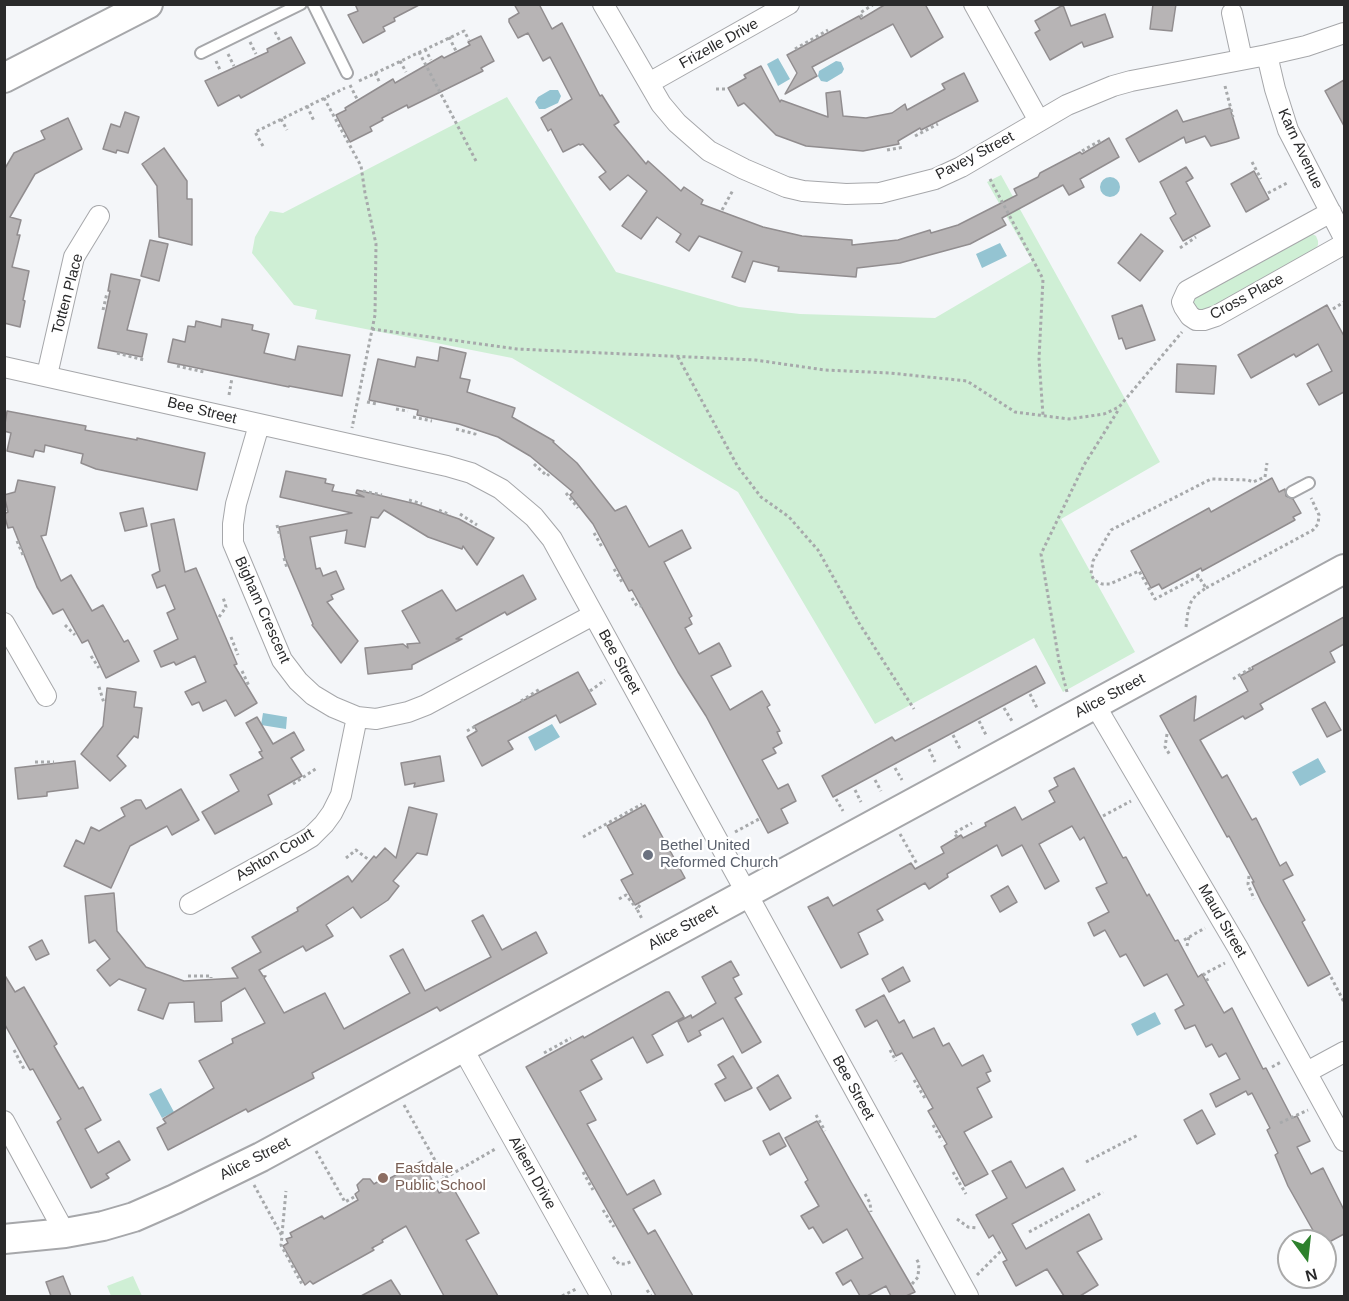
<!DOCTYPE html>
<style>
body{margin:0}
#map{position:relative;width:1349px;height:1301px;overflow:hidden;background:#f4f6f9;font-family:Arial,sans-serif}
canvas{display:block}
.frame{position:absolute;inset:0;border:6px solid #2a2a2b;pointer-events:none}
.north{position:absolute;left:1277px;top:1229px;width:60px;height:60px;box-sizing:border-box;background:#fff;border:2px solid #aaa;border-radius:50%;rotate:165deg;font-size:16px;font-weight:700;line-height:24px;text-align:center;color:#2a2a2b}
.north::after{content:'';display:block;margin:auto;width:21px;height:27px;background:#2e812d;clip-path:polygon(50% 0,100% 100%,50% 72%,0 100%)}
</style>
<div id="map">
<canvas width="1349" height="1301"></canvas>
<div class="frame"></div>
<div class="north">N</div>
</div>
<script>
const ctx = document.querySelector('canvas').getContext('2d');
ctx.lineJoin = 'round';
function fill(path, color) { ctx.fillStyle = color; ctx.fill(path, 'evenodd'); }
const poly = rows => new Path2D(rows.map(r => 'M' + r).join(''));
function stroke(path, color, width, dash) { ctx.strokeStyle = color; ctx.lineWidth = width; ctx.lineCap = dash ? 'butt' : 'round'; ctx.setLineDash(dash || []); ctx.stroke(path); }
function drawText(font, color, halo, rows, align = 'center') {
  ctx.font = font + ' Arial,sans-serif'; ctx.lineWidth = 4.5; ctx.setLineDash([]); ctx.textBaseline = 'middle'; ctx.strokeStyle = halo; ctx.fillStyle = color; for (const [text, x, y, turn = 0] of rows) {
    ctx.save(); ctx.translate(x, y); ctx.rotate((+turn || 0) * Math.PI / 180); ctx.textAlign = isNaN(turn) ? turn : align; if (halo) ctx.strokeText(text, 0, 0); ctx.fillText(text, 0, 0); ctx.restore();
  }
}
const green = poly([
 [507,97,616,272,739,307,800,314,935,318,1032,261,987,182,1001,175,1160,462,1061,519,1135,652,1063,692,1034,638,875,724,738,492,512,358,315,319,317,310,294,305,252,253,255,237,270,211,283,213],
 [1309,232,1316,236,1318,241,1318,245,1313,252,1208,309,1201,311,1194,306,1193,297],
 [133,1276,142,1296,111,1296,107,1286]
]);
const water = poly([
 [778,58,790,79,778,86,767,64],
 [836,61,841,62,844,69,842,73,827,82,821,81,818,76,819,71],
 [550,90,558,90,561,96,558,103,545,109,539,109,535,102,538,97],
 '1100 187a10 10 0 1 1 20 0a10 10 0 1 1-20 0Z',
 [1000,243,1007,256,982,268,976,254],
 [263,713,287,717,286,729,261,725],
 [552,724,560,737,535,751,528,737],
 [1318,758,1326,772,1300,786,1292,772],
 [1155,1012,1161,1024,1137,1036,1131,1024],
 [161,1088,174,1112,162,1118,149,1094]
]);
const building = poly([
 [355,4,421,4,394,18,395,21,383,27,385,31,363,43,348,15,358,11,355,4],
 [514,4,539,4,552,29,562,23,600,96,602,95,619,122,614,125,646,164,648,161,681,191,684,187,703,200,701,204,763,227,802,236,852,240,852,245,898,240,930,230,931,233,958,225,1017,195,1014,189,1038,177,1040,173,1080,152,1082,154,1109,138,1119,157,1080,179,1084,187,1069,195,1063,185,1002,218,1006,225,970,244,900,263,857,268,856,277,778,271,779,267,753,261,745,282,732,277,742,252,699,236,689,251,676,242,681,234,657,217,641,239,622,226,647,191,628,175,610,190,599,177,606,172,583,144,580,145,579,144,563,152,551,129,548,131,541,118,572,99,550,57,543,61,528,33,518,38,509,22,509,19,519,13,514,4],
 [886,4,925,4,943,37,911,57,893,24,812,67,817,76,785,94,797,73,787,55,859,16,861,19,886,4],
 [1153,4,1176,4,1172,31,1150,29,1153,4],
 [1063,5,1071,26,1105,14,1113,37,1084,47,1082,42,1050,60,1035,33,1040,30,1035,21,1063,5],
 [481,36,494,61,481,68,483,71,408,108,407,105,382,118,383,120,370,127,372,131,350,142,336,115,346,110,345,108,393,79,395,83,442,56,444,58,470,45,468,42,481,36],
 [291,37,305,63,241,98,239,95,218,106,205,81,268,52,267,49,291,37],
 [761,66,780,102,781,100,828,117,826,93,840,91,843,116,866,118,892,113,905,104,907,110,945,89,942,84,964,73,978,101,921,130,920,128,898,141,899,144,863,151,806,146,776,135,744,103,738,106,728,88,746,78,744,75,761,66],
 [1344,80,1344,126,1325,91,1344,80],
 [1230,108,1239,138,1226,142,1211,146,1205,136,1186,143,1184,137,1139,162,1126,139,1177,110,1183,122,1230,108],
 [125,112,139,117,128,153,117,150,116,153,103,149,111,124,120,127,125,112],
 [68,118,82,149,35,174,10,217,21,220,17,235,20,235,12,267,29,271,23,300,25,301,20,327,4,323,4,170,14,153,45,139,41,131,68,118],
 [164,148,187,181,187,199,192,199,192,245,159,237,157,186,142,164,164,148],
 [1186,167,1193,178,1186,182,1210,226,1183,241,1170,218,1176,214,1160,182,1186,167],
 [1254,171,1269,199,1246,212,1231,184,1254,171],
 [1141,234,1163,251,1140,281,1118,263,1141,234],
 [150,240,168,244,159,281,141,276,150,240],
 [111,274,140,280,127,330,147,334,142,357,98,348,110,291,108,291,111,274],
 [1142,305,1155,340,1126,349,1122,338,1119,339,1112,316,1142,305],
 [1327,305,1344,336,1344,392,1319,405,1307,384,1332,371,1318,344,1296,357,1294,354,1251,378,1238,355,1327,305],
 [222,319,253,325,252,330,269,334,264,353,295,360,298,346,350,355,342,396,289,386,289,387,168,362,173,339,185,342,188,326,195,327,196,321,221,327,222,319],
 [440,347,466,353,460,378,470,380,467,392,515,408,512,417,554,441,553,442,577,463,615,511,626,506,649,547,682,530,691,548,664,562,692,616,689,618,692,624,685,628,699,654,719,643,722,648,731,666,711,676,730,710,762,691,770,705,767,707,780,731,777,732,782,743,773,748,776,753,762,760,778,789,788,784,796,801,781,809,788,823,768,833,706,716,678,672,632,590,629,591,593,524,570,495,573,492,530,456,498,437,459,424,417,415,418,410,369,400,378,359,415,367,417,357,438,361,440,347],
 [1177,364,1216,366,1214,394,1176,392,1177,364],
 [7,411,86,426,85,430,137,440,137,438,205,453,197,490,96,469,81,463,83,454,45,445,44,452,35,450,33,457,7,451,11,433,4,431,7,411],
 [286,471,326,479,325,483,334,485,332,491,364,497,356,493,357,490,416,504,459,519,494,538,477,565,463,546,462,549,428,537,384,510,378,518,371,517,365,547,345,543,347,530,310,537,316,569,320,568,323,576,336,571,344,589,331,595,333,599,327,602,358,641,341,663,312,625,313,624,285,558,279,527,352,513,280,497,286,471],
 [1272,478,1279,492,1285,489,1286,496,1293,499,1301,513,1293,517,1295,520,1202,571,1201,568,1162,589,1159,584,1151,588,1131,551,1209,508,1211,512,1272,478],
 [18,480,55,487,46,535,41,536,61,581,71,575,92,611,103,605,124,642,128,640,139,661,106,678,88,640,82,643,63,609,53,614,37,587,13,527,8,528,4,514,8,512,4,495,15,492,18,480],
 [143,508,147,526,125,531,120,513,143,508],
 [174,519,185,572,196,568,237,664,234,665,257,703,235,716,226,700,203,711,199,702,192,705,185,692,206,682,195,656,176,665,174,662,161,667,154,651,178,639,167,613,175,609,165,585,157,588,152,575,160,571,151,524,174,519],
 [523,575,536,599,507,615,505,612,456,639,462,639,412,665,412,669,368,674,365,648,403,644,408,648,407,644,420,643,402,611,442,590,456,611,523,575],
 [1344,617,1344,644,1330,652,1335,662,1260,704,1263,709,1245,719,1243,716,1200,740,1222,778,1227,775,1252,820,1256,818,1280,866,1286,862,1293,875,1283,880,1305,920,1302,922,1330,974,1308,986,1261,901,1252,882,1254,882,1229,836,1227,837,1160,716,1196,696,1194,721,1248,691,1240,676,1253,669,1252,667,1344,617],
 [1036,666,1045,683,833,797,822,776,892,737,895,741,1036,666],
 [578,672,596,704,560,723,556,715,508,741,513,749,482,766,467,737,477,731,474,726,578,672],
 [107,688,136,692,134,707,142,708,138,738,134,736,117,756,126,766,110,781,81,754,103,726,107,688],
 [1325,702,1341,730,1327,737,1312,709,1325,702],
 [257,717,273,744,294,732,304,750,291,758,302,776,268,795,272,804,215,834,202,812,239,791,230,775,263,758,259,752,262,751,246,723,257,717],
 [440,756,444,781,414,787,415,783,405,785,401,763,440,756],
 [75,761,78,788,47,792,47,796,18,799,15,768,75,761],
 [1074,768,1123,858,1126,857,1147,896,1149,894,1175,941,1178,940,1198,977,1202,974,1224,1013,1232,1008,1263,1069,1266,1068,1292,1118,1297,1116,1310,1141,1297,1147,1311,1174,1323,1168,1344,1210,1344,1234,1331,1241,1319,1241,1288,1186,1275,1155,1278,1153,1267,1130,1270,1128,1252,1093,1248,1095,1246,1091,1216,1107,1210,1094,1240,1079,1226,1053,1219,1057,1212,1044,1206,1047,1195,1025,1185,1029,1175,1010,1184,1005,1167,974,1144,986,1126,954,1120,957,1105,930,1094,936,1088,923,1109,912,1096,888,1107,883,1084,837,1080,840,1072,826,1039,844,1059,881,1045,889,1022,845,1002,856,997,845,947,874,948,877,929,889,925,883,877,910,883,920,858,933,868,954,841,968,808,907,828,897,833,906,911,863,915,869,944,853,941,847,961,835,963,838,986,826,985,823,1015,807,1022,820,1055,802,1049,791,1058,786,1054,778,1074,768],
 [181,789,199,820,172,835,167,826,130,846,111,888,64,866,76,840,84,844,91,827,99,831,125,816,121,808,136,800,141,800,146,809,181,789],
 [645,805,685,878,635,905,621,880,633,874,607,826,645,805],
 [409,807,437,814,427,855,417,853,393,881,399,886,388,900,361,918,353,907,326,925,333,936,306,951,303,946,259,970,263,976,266,976,264,978,284,1013,325,993,344,1029,410,993,390,956,403,949,425,991,491,957,472,921,483,915,502,950,536,932,547,953,440,1011,437,1007,312,1073,314,1078,248,1112,246,1109,168,1150,157,1128,166,1123,163,1119,214,1088,199,1061,233,1043,232,1039,265,1023,245,988,221,1002,222,1021,195,1022,194,1002,169,1003,163,1019,138,1010,146,989,119,979,110,986,97,970,110,959,95,940,89,943,85,896,114,893,117,931,146,967,184,981,238,978,232,968,261,952,252,937,298,911,297,908,348,876,352,882,374,856,376,858,385,848,396,858,409,807],
 [1008,886,1017,902,1000,912,991,896,1008,886],
 [42,940,49,954,36,960,29,947,42,940],
 [731,961,739,975,733,978,742,994,735,998,761,1042,742,1053,723,1018,699,1031,701,1035,688,1042,678,1022,691,1015,692,1018,716,1003,702,977,731,961],
 [903,967,910,981,889,992,882,979,903,967],
 [4,974,15,992,24,987,57,1044,54,1046,79,1089,83,1087,101,1120,85,1129,98,1153,119,1141,130,1160,106,1174,109,1178,91,1188,57,1122,61,1119,33,1069,30,1070,4,1023,4,974],
 [666,992,669,992,684,1017,652,1035,663,1055,647,1063,633,1037,591,1060,602,1079,580,1091,596,1120,587,1124,627,1195,654,1180,661,1194,633,1209,648,1234,655,1230,693,1296,656,1296,526,1067,583,1036,584,1038,666,992],
 [884,995,899,1023,904,1020,913,1038,934,1028,943,1046,949,1043,962,1066,983,1055,991,1071,986,1073,990,1081,977,1088,992,1117,964,1132,988,1174,965,1186,944,1146,947,1144,928,1111,933,1108,902,1053,896,1056,877,1020,865,1027,856,1010,884,995],
 [733,1056,752,1088,725,1101,715,1084,726,1078,718,1065,733,1056],
 [778,1075,791,1098,770,1110,757,1088,778,1075],
 [1202,1110,1215,1134,1197,1144,1184,1120,1202,1110],
 [817,1121,851,1182,915,1292,906,1296,891,1296,886,1286,867,1296,860,1296,851,1280,843,1285,836,1273,863,1258,847,1229,823,1243,813,1227,809,1229,801,1216,819,1206,805,1182,808,1180,785,1138,817,1121],
 [779,1133,786,1146,770,1155,763,1141,779,1133],
 [422,1161,439,1193,452,1186,479,1233,466,1240,498,1296,444,1296,406,1226,382,1240,383,1242,372,1248,374,1250,313,1284,310,1281,305,1285,283,1246,288,1243,286,1239,292,1237,290,1233,322,1216,324,1219,358,1200,355,1194,359,1191,357,1185,363,1179,370,1179,374,1184,379,1181,381,1183,422,1161],
 [1011,1161,1026,1188,1063,1168,1075,1190,1012,1224,1026,1249,1089,1214,1102,1239,1077,1252,1098,1285,1080,1296,1064,1296,1047,1269,1016,1286,1003,1262,1007,1260,993,1235,989,1238,976,1215,1007,1198,992,1171,1011,1161],
 [63,1276,71,1296,51,1296,46,1282,63,1276],
 [391,1280,401,1296,361,1296,391,1280]
]);
const path = poly([
 [862,17,860,13,874,4],
 [275,32,280,41],
 [449,37,456,51],
 [250,42,256,54],
 [425,49,431,60],
 [795,49,828,30],
 [419,52,476,161],
 [228,54,234,66],
 [216,61,220,70],
 [400,61,406,72],
 [375,73,380,83],
 [359,81,464,31,469,40],
 [350,85,357,99],
 [1225,86,1233,117],
 [716,89,727,89],
 [324,98,361,166,365,193,376,244,375,315,352,428],
 [307,106,314,121],
 [281,119,287,130],
 [915,136,938,124],
 [263,146,255,132,345,88],
 [887,150,904,147],
 [1082,151,1101,140],
 [1252,162,1261,179],
 [990,179,1043,279,1039,359,1043,415],
 [1268,193,1289,182],
 [722,210,733,190],
 [1180,248,1196,237],
 [1333,309,1344,302],
 [103,310,107,293],
 [372,329,517,349,755,360,825,370,890,373,967,381,1015,412,1069,419,1104,414,1119,407,1182,332],
 [117,353,144,360],
 [678,357,738,467,761,497,789,517,818,550,859,623,914,709],
 [177,366,204,372],
 [229,395,232,378],
 [367,402,377,404],
 [396,409,408,411],
 [413,417,432,421],
 [456,429,475,434,475,432],
 [534,464,547,476,549,474],
 [363,491,382,495],
 [566,493,578,508],
 [409,500,422,504],
 [4,504,6,511],
 [439,510,450,515],
 [460,514,477,525],
 [277,525,280,537],
 [594,533,602,547],
 [17,541,23,555],
 [284,558,287,568],
 [614,569,622,582],
 [1199,576,1155,599,1139,571,1110,584,1102,584,1094,580,1091,574,1093,561,1111,530,1211,479,1248,480,1253,482,1265,477,1267,463],
 [1206,588,1313,530,1318,524,1319,515,1311,498],
 [632,598,637,606,642,606],
 [219,617,226,607,223,597],
 [65,625,75,635],
 [1186,627,1188,611,1191,602,1196,595,1206,588,1197,574],
 [231,637,238,655],
 [91,656,99,668],
 [242,671,249,686],
 [1233,679,1251,668],
 [99,687,104,703],
 [590,691,605,680],
 [1067,692,1059,661,1041,554,1084,465,1119,409],
 [1030,694,1037,708],
 [521,701,540,689],
 [1004,708,1012,721],
 [979,721,986,735],
 [467,731,474,727,476,731],
 [1167,734,1165,747,1170,755],
 [953,735,960,749],
 [929,749,935,762],
 [35,762,54,762],
 [895,768,902,780],
 [875,780,881,791],
 [293,784,317,768],
 [855,790,861,802],
 [836,799,843,811],
 [1103,816,1131,801],
 [735,832,759,819],
 [900,834,917,864],
 [583,837,642,804],
 [957,837,954,833,972,823],
 [346,858,356,850,369,860],
 [1249,876,1248,884,1254,899],
 [619,899,626,895,637,909],
 [640,905,637,909,642,919],
 [1184,940,1205,928],
 [1187,946,1189,937],
 [188,976,211,976,211,978],
 [1331,977,1344,1002],
 [1208,981,1204,974,1225,963],
 [14,1050,24,1069],
 [890,1050,896,1061],
 [544,1053,571,1038],
 [1272,1067,1281,1062],
 [914,1080,926,1100],
 [404,1105,445,1178,497,1148],
 [816,1115,825,1131],
 [1280,1123,1308,1110],
 [933,1125,942,1141],
 [316,1151,345,1202,354,1197],
 [1086,1162,1138,1135],
 [583,1172,593,1190],
 [953,1172,966,1194],
 [436,1183,445,1178],
 [254,1185,282,1236,281,1245,303,1286],
 [865,1194,870,1203,871,1212],
 [603,1210,614,1227],
 [957,1219,968,1227,978,1228],
 [1029,1232,1103,1192],
 [282,1234,286,1191],
 [613,1257,619,1264,625,1264,633,1261],
 [977,1275,1001,1251],
 [912,1284,918,1277,919,1264,916,1258],
 [647,1290,651,1296],
 [562,1296,576,1289]
]);
const lane = poly([
 [313,4,347,73],
 [201,53,301,4],
 [1292,492,1309,483]
]);
const street = poly([
 [603,4,661,104,677,123,709,151,744,169,786,187,803,191,846,194,880,193,935,179,961,167,1067,105,1113,86,1131,81,1267,55,1306,46,1344,33],
 [974,4,1039,121],
 [1232,13,1242,59],
 [1267,55,1275,89,1288,130,1344,238],
 [649,83,789,4],
 [1331,212,1187,291,1182,302,1184,307,1190,316,1196,320,1204,320,1216,316,1344,244],
 [4,367,447,466,471,473,501,489,534,517,552,539,968,1296],
 [47,375,74,257,99,216],
 [259,425,236,504,233,524,233,543,282,660,298,681,313,695,333,707,357,717,376,719,408,712,426,705,593,615],
 [4,623,46,696],
 [1095,705,1238,948,1344,1141],
 [190,904,301,843,311,837,324,824,332,813,341,795,357,717],
 [463,1049,601,1296],
 [1307,1072,1344,1052],
 [4,1121,65,1233]
]);
const secondary = poly([
 [4,78,148,4],
 [4,1239,65,1233,103,1226,134,1217,175,1199,261,1157,1344,569]
]);
const markers = [
 [648,855,6,"#6b7280"],
 [383,1178,6,"#8d6e63"]
];
const streetNames = [
 ["Frizelle Drive",719,44,-29],
 ["Karn Avenue",1300,149,65],
 ["Pavey Street",975,156,-28],
 ["Totten Place",68,294,-75],
 ["Cross Place",1247,297,-28],
 ["Bee Street",202,411,14],
 ["Bigham Crescent",262,610,66],
 ["Bee Street",619,662,61],
 ["Alice Street",1110,696,-28],
 ["Ashton Court",275,855,-31],
 ["Maud Street",1222,921,60],
 ["Alice Street",683,928,-29],
 ["Bee Street",853,1088,61],
 ["Alice Street",255,1159,-27],
 ["Aileen Drive",532,1173,61]
];
const worshipNames = [
 ["Bethel United",660,846],
 ["Reformed Church",660,863]
];
const educationNames = [
 ["Eastdale",395,1169],
 ["Public School",395,1186]
];
fill(green, '#cfefd5');
fill(water, '#94c4d2');
fill(building, '#b7b4b5');
stroke(building, '#918d8f', 1.5);
stroke(lane, '#a6a7aa', 14);
stroke(street, '#a6a7aa', 22);
stroke(secondary, '#a6a7aa', 32);
stroke(path, '#a7a9ab', 3, [3, 3]);
stroke(lane, '#fff', 10);
stroke(street, '#fff', 20);
stroke(secondary, '#fff', 28);
for (const [x, y, r, color] of markers) { const dot = new Path2D(); dot.arc(x, y, r, 0, 2 * Math.PI); ctx.fillStyle = color; ctx.fill(dot); stroke(dot, '#fff', 2); }
drawText('15px', '#2a2a2b', '#fff', streetNames);
drawText('15px', '#5b616d', '#fff', worshipNames, 'left');
drawText('15px', '#785e54', '#fff', educationNames, 'left');
</script>
